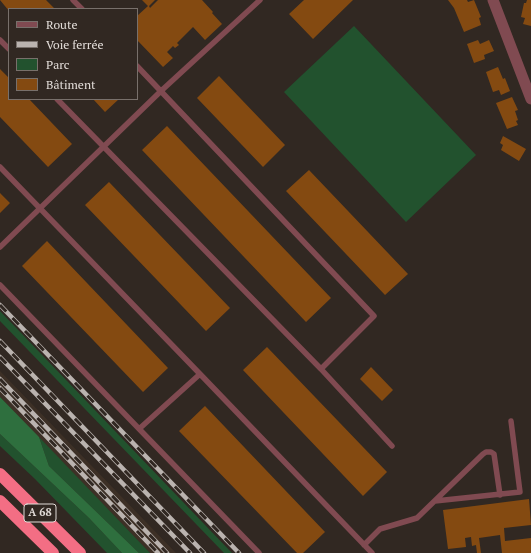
<!DOCTYPE html>
<meta charset="utf-8">
<style>
body{margin:0}
#map{position:relative;width:531px;height:553px;overflow:hidden;background:#312822;font-family:"PT Serif",serif}
canvas{display:block}
.legend{position:absolute;left:8px;top:8px;width:130px;height:92px;box-sizing:border-box;background:#312822;border:1px solid #78706b;margin:0;padding:5px 7px;list-style:none;font-size:12px;color:#e2dcd8}
.legend li{display:flex;align-items:center;gap:8px;height:20px}
.legend b{width:20px;border:1px solid #78706b}
</style>
<div id="map">
<canvas width="531" height="553"></canvas>
<ul class="legend">
<li><b style="height:5px;background:#804a51"></b>Route</li>
<li><b style="height:5px;background:#bab3af"></b>Voie ferrée</li>
<li><b style="height:11px;background:#22522e"></b>Parc</li>
<li><b style="height:11px;background:#844a11"></b>Bâtiment</li>
</ul>
</div>
<script>
const ctx = document.querySelector('canvas').getContext('2d');
ctx.lineJoin = 'round';
function fill(path, color) { ctx.fillStyle = color; ctx.fill(path, 'evenodd'); }
const poly = rows => new Path2D(rows.map(r => 'M' + r).join(''));
function stroke(path, color, width, dash) { ctx.strokeStyle = color; ctx.lineWidth = width; ctx.lineCap = dash ? 'butt' : 'round'; ctx.setLineDash(dash || []); ctx.stroke(path); }
function drawText(font, color, halo, rows, align = 'center') {
  ctx.font = font + ' "PT Serif",serif'; ctx.lineWidth = 3.5; ctx.setLineDash([]); ctx.textBaseline = 'middle'; ctx.strokeStyle = halo; ctx.fillStyle = color; for (const [text, x, y, turn = 0] of rows) {
    ctx.save(); ctx.translate(x, y); ctx.rotate((+turn || 0) * Math.PI / 180); ctx.textAlign = isNaN(turn) ? turn : align; if (halo) ctx.strokeText(text, 0, 0); ctx.fillText(text, 0, 0); ctx.restore();
  }
}
const built = poly([
 [0,371,176,553,150,553,0,397]
]);
const green = poly([
 [354,26,476,155,406,222,284,92],
 [0,311,207,527,232,553,224,553,0,321],
 [0,434,89,518,122,553,107,553,35,479,0,446],
 [39,437,150,553,139,553,49,466]
]);
const forest = poly([
 [0,397,39,437,49,466,139,553,122,553,89,518,0,434]
]);
const building = poly([
 [0,0,46,0,55,9,9,9,9,11],
 [142,0,155,0,149,6,150,8,158,0,202,0,213,12,212,13,222,24,205,40,193,27,177,43,179,45,175,48,173,46,167,52,173,58,163,67,137,40,137,16,148,6],
 [304,0,353,0,313,39,289,14],
 [448,0,467,0,468,2,474,0,481,17,479,18,481,25,464,32,454,8],
 [527,0,531,0,531,26,523,24,525,18,521,17,524,3,526,3],
 [478,40,480,44,489,40,494,51,484,55,485,59,474,63,467,44],
 [498,67,503,79,505,78,510,91,501,95,499,90,493,92,486,72],
 [0,69,9,78,9,99,29,99,72,144,48,167,0,117],
 [219,76,285,145,263,167,197,98],
 [512,97,518,110,515,111,518,120,516,121,518,125,507,129,496,103],
 [93,99,119,99,105,112],
 [167,126,331,298,306,322,142,150],
 [503,136,526,149,519,161,501,150,503,145,500,143],
 [309,170,408,274,385,295,286,191],
 [109,182,230,308,206,331,85,205],
 [0,193,10,203,0,213],
 [47,241,168,368,143,392,22,266],
 [267,347,387,472,363,496,243,370],
 [371,367,393,390,382,401,360,379],
 [205,406,325,532,303,553,297,553,179,431],
 [529,499,531,525,504,528,505,541,531,538,531,553,502,553,500,535,479,538,481,553,477,553,476,545,472,546,471,537,465,538,466,547,448,549,443,510]
]);
const service = poly([
 [73,0,82,9],
 [0,40,9,49],
 [137,66,374,316,321,369],
 [57,99,321,369,392,446],
 [0,167,200,374,139,429],
 [0,247,161,91,260,0],
 [0,285,259,553],
 [200,374,372,553],
 [435,501,520,492,511,421],
 [364,545,380,529,417,518,483,454,486,452,491,452,494,454,500,495]
]);
const minor = poly([
 [493,0,531,99]
]);
const motorway = poly([
 [0,474,80,553],
 [0,501,53,553]
]);
const rail = poly([
 [0,305,239,553],
 [0,341,204,553],
 [0,357,190,553],
 [0,379,167,553],
 [0,388,158,553]
]);
const shields = [
 [40,513,32]
];
const shieldNames = [
 ["A 68",40,513]
];
fill(built, '#3d3026');
fill(green, '#22522e');
fill(forest, '#2e6f3e');
fill(building, '#844a11');
stroke(service, '#804a51', 5.5);
stroke(minor, '#804a51', 11);
stroke(motorway, '#f36e84', 12);
stroke(rail, '#bab3af', 4.5);
stroke(rail, '#312822', 3, [9]);
for (const [x, y, w] of shields) { const box = new Path2D(); box.roundRect(x - w / 2, y - 9, w, 18, 3); ctx.fillStyle = '#312822'; ctx.fill(box); stroke(box, '#e2dcd8', 1); }
drawText('bold 11px', '#e2dcd8', null, shieldNames);
</script>
